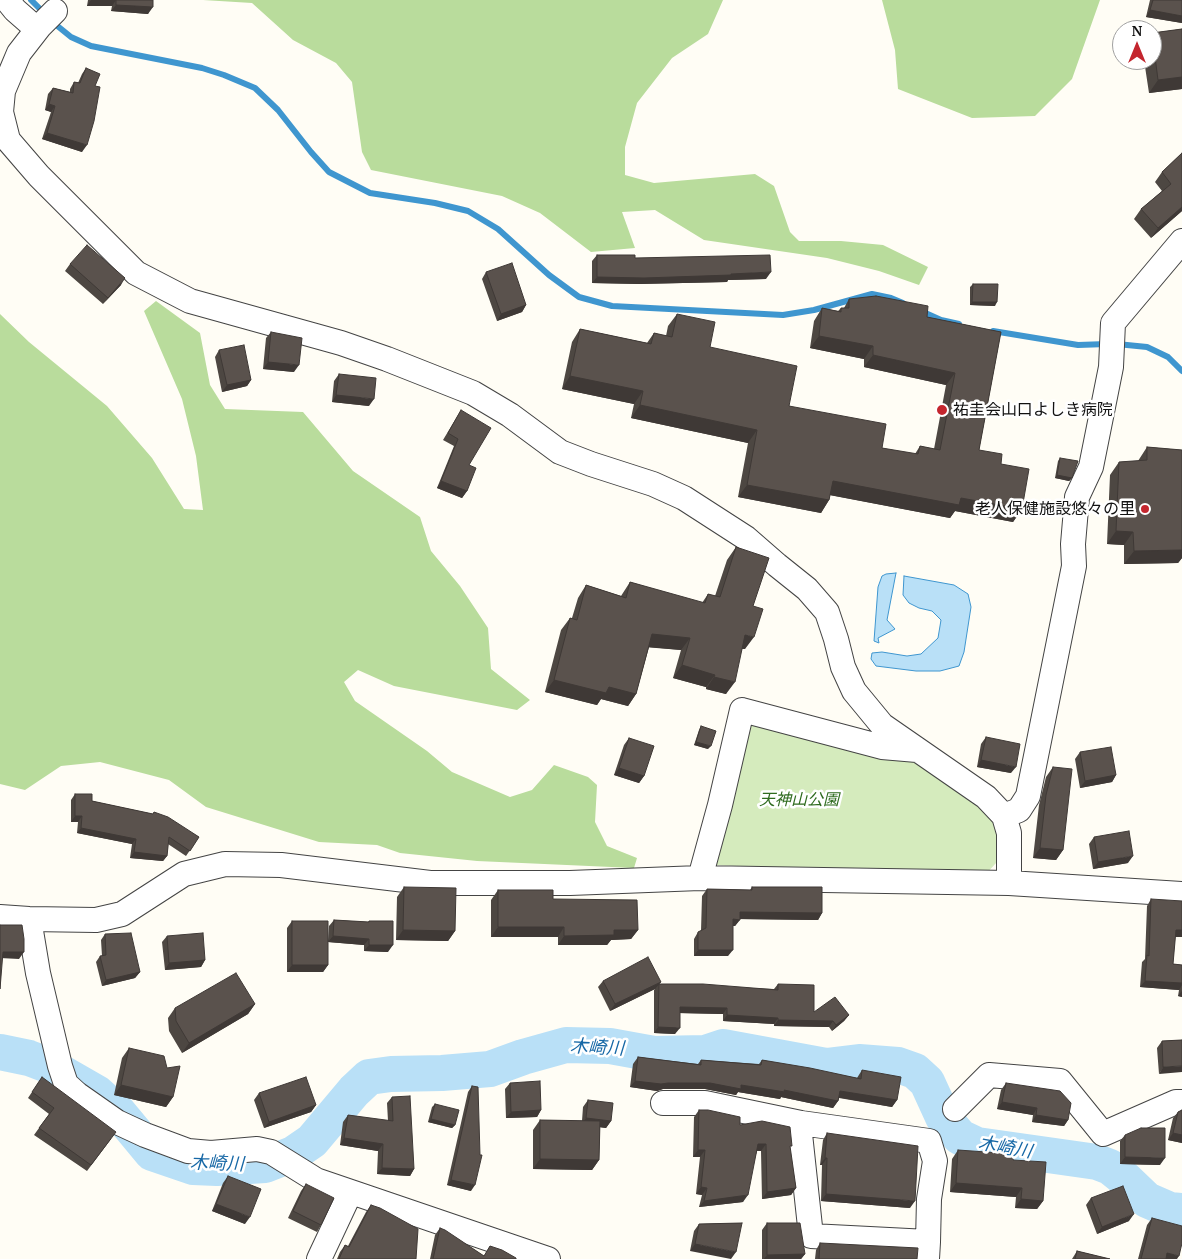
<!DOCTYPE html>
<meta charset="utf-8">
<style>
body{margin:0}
#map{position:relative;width:1182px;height:1259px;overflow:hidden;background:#fffdf5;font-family:"PT Serif",serif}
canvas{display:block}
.north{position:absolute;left:1112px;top:20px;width:50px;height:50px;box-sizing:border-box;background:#fff;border:1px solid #a0a0a0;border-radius:50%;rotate:0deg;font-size:14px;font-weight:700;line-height:20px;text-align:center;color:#111}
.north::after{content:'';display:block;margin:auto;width:18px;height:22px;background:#c4262e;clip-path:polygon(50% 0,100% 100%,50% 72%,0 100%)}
</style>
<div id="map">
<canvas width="1182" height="1259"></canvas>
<div class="north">N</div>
</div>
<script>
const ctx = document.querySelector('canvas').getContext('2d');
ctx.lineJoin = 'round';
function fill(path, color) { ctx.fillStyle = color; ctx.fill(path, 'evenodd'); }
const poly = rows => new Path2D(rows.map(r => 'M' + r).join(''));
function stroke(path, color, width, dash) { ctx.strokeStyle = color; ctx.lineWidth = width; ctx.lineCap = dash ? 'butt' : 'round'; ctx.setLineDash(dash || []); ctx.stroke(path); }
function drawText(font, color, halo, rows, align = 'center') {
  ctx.font = font + ' "PT Serif","Noto Sans JP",serif'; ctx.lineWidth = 5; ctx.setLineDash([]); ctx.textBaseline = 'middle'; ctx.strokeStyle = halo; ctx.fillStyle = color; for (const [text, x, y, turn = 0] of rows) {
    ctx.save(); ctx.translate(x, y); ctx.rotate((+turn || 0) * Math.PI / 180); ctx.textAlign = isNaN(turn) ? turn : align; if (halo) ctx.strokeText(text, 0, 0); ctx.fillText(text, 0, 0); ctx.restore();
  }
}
const green = poly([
 [747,718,915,756,994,812,1000,830,997,862,984,876,715,865]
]);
const forest = poly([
 [203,0,723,0,708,34,672,58,637,103,625,147,625,175,654,183,755,174,774,186,790,232,799,241,841,241,883,245,928,267,919,285,879,271,827,258,704,240,655,210,622,212,635,248,591,252,540,213,502,196,371,170,362,152,352,82,336,63,293,40,252,3],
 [882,0,1100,0,1072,79,1035,116,972,118,898,89,895,50],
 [156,301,200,333,210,385,225,409,303,412,353,471,420,517,431,551,460,586,488,628,491,669,530,700,517,710,394,686,358,670,344,682,355,701,427,751,452,772,510,797,532,790,554,765,588,777,597,785,595,822,607,846,637,858,634,868,477,861,400,853,377,845,319,842,206,807,169,780,100,762,61,766,25,790,0,784,0,314,29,342,107,406,152,458,184,509,203,510,196,456,182,399,144,311]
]);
const water = poly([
 [896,573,887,620,895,629,878,638,879,643,874,641,878,587,882,576,886,574,896,573],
 [904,576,954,585,968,594,971,607,964,652,959,666,940,671,916,671,876,666,871,659,872,653,882,652,907,656,921,654,938,638,941,620,932,611,919,608,909,603,903,595,904,576]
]);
const stream = poly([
 [31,0,55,24,71,37,91,46,202,68,224,75,255,88,278,110,311,152,329,172,370,193,435,203,468,211,498,229,549,275,579,297,612,306,783,315,814,310,872,294,891,298,903,303],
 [921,311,941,320,959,324],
 [993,331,1078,345,1107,344],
 [1117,344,1147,347,1168,357,1182,371]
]);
const river = poly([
 [0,1052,29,1058,50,1066,97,1093,118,1112,152,1153,193,1167,217,1168,265,1165,293,1154,312,1141,354,1091,369,1077,391,1074,442,1073,490,1069,523,1057,566,1045,610,1046,654,1054,705,1053,723,1047,826,1066,859,1062,898,1065,915,1071,927,1082,943,1117,960,1137,977,1145,1097,1162,1110,1167,1125,1179,1147,1200,1170,1210,1182,1211]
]);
const street = poly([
 [7,0,15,10,31,24,40,26],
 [0,135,8,140,39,176,136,273,190,301,341,343,387,359,473,393,510,415,560,452,591,464,653,484,684,498,746,538,777,565,807,589,827,612,836,639,843,667,854,691,882,725,986,797,1004,816,1009,833,1009,883],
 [8,140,1,112,3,91,19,53,40,26,55,11],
 [1004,816,1019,810,1028,796,1074,566,1073,544,1077,497,1091,467,1111,367,1113,323,1182,241],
 [700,878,720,805,742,710,882,747,917,750],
 [0,917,29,919,96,920,122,914,184,874,225,864,281,865,430,883,570,883,700,878,1009,883,1182,894],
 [29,919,38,973,60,1066,66,1084,77,1094,117,1122,145,1135,188,1151,211,1153,257,1149,271,1152,316,1180,548,1259],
 [663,1103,705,1103,801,1123,929,1141,935,1161,929,1199,928,1242],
 [955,1109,989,1075,1060,1081,1103,1134,1176,1102,1182,1102],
 [801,1123,800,1134,811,1236,928,1242,927,1259],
 [319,1259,350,1193]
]);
const wall = poly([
 [88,0,153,0,148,14,111,11,112,6,87,6],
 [1150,0,1182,0,1182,23,1146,17],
 [1182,29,1182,89,1149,93,1144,60,1152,60,1152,33],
 [86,68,95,86,82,152,42,139,51,112,45,110,48,94,53,88,70,92,70,89,74,82,78,83,82,74],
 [1182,153,1182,211,1151,238,1134,219,1141,209,1162,191,1155,182,1162,172],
 [597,255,635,258,766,279,728,280,727,282,639,284,592,283,592,261],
 [70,264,121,285,103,304,65,271],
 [486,272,526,305,522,312,497,321,482,279],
 [973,284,995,306,970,305,970,287],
 [849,299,927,317,1001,332,979,450,1001,464,1022,509,1013,522,955,511,950,518,830,495,829,500,821,513,738,497,748,443,631,418,634,404,562,389,572,342,580,329,647,343,654,333,666,336,668,326,677,314,710,347,789,406,882,448,915,454,920,446,934,449,946,385,864,367,864,359,810,348,814,321,822,308,838,311,841,308,844,308],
 [271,332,294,372,263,369,266,338],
 [219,350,251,380,247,386,222,392,215,357],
 [339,374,369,406,332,402,334,381],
 [461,410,469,465,467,491,462,498,437,488,454,446,443,440],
 [1147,447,1182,450,1182,558,1178,563,1124,564,1124,545,1107,544,1110,475,1119,462,1138,461],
 [1060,458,1072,478,1069,481,1055,478,1058,461],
 [736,547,753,606,745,649,742,649,726,694,706,689,706,687,673,678,681,650,649,647,636,694,628,706,601,699,597,705,545,692,561,630,570,618,572,618,578,598,586,585,621,596,630,582,702,603,708,594,715,596,727,560],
 [701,726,708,749,694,745,699,730],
 [986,737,1011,773,977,767,981,744],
 [629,738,644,776,639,783,614,775,624,745],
 [1080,752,1116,775,1112,782,1080,788,1075,759],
 [1053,767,1063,850,1056,860,1033,858,1039,805,1046,777],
 [75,794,92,801,153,814,154,812,199,837,186,856,168,844,167,856,163,861,130,858,132,844,77,833,78,822,71,822,71,800],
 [1094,837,1128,863,1093,869,1089,844],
 [404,887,455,931,448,941,396,940,397,897],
 [752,887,822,913,818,920,740,919,735,926,733,926,728,956,694,956,694,939,698,932,701,931,702,896,707,889,750,890],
 [498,890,553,899,638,930,631,939,611,940,607,945,558,945,558,937,491,937,491,900],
 [1151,899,1182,937,1175,937,1173,964,1182,965,1182,997,1178,996,1179,990,1140,987,1142,962,1145,959,1147,906],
 [334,920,368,922,369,921,388,952,364,951,364,945,328,942,328,965,323,972,287,972,287,928,292,921,328,941,329,926],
 [105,934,140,972,135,978,102,986,96,962,100,956,102,956,101,940],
 [167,936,205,960,201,967,165,970,162,942],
 [603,981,661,982,659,984,774,989,778,984,814,1012,849,1015,844,1021,832,1031,829,1027,774,1026,774,1024,723,1021,723,1014,680,1013,675,1034,654,1033,654,990,655,989,610,1011,598,987],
 [255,1004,248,1014,182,1053,169,1031,168,1018,175,1008],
 [1182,1040,1159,1074,1157,1048,1162,1041],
 [129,1048,173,1097,166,1107,114,1095,122,1058],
 [638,1057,698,1064,701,1060,759,1064,762,1060,857,1078,862,1070,897,1100,892,1107,839,1098,838,1101,833,1108,781,1097,780,1099,738,1092,736,1095,705,1089,663,1089,657,1091,630,1087,633,1064],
 [42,1077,111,1139,87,1171,34,1135,49,1114,28,1098],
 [510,1083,541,1110,537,1117,506,1118,505,1089],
 [1006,1083,1068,1120,1064,1126,1032,1122,1033,1115,997,1109,1001,1090],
 [472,1086,471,1191,447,1185,468,1092],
 [259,1093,316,1105,311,1112,264,1128,254,1100],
 [392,1097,414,1169,410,1176,377,1174,378,1151,340,1145,343,1122,348,1115,388,1121,387,1103],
 [588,1100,611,1121,606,1128,600,1127,599,1160,592,1170,533,1169,533,1130,540,1120,582,1121,583,1107],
 [435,1104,455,1125,452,1128,428,1122,432,1107],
 [699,1110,740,1125,790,1149,796,1188,791,1195,762,1199,761,1151,757,1151,743,1202,699,1207,702,1195,696,1194,700,1157,693,1157,694,1117],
 [1182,1110,1182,1143,1168,1140,1173,1118,1178,1112],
 [827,1133,910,1208,821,1201,822,1165,820,1165,823,1140],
 [1125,1135,1160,1165,1120,1164,1120,1141],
 [958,1150,1013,1160,1043,1201,1037,1209,1015,1208,1016,1197,950,1192,952,1159],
 [228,1176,245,1224,212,1211,223,1183],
 [306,1184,321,1225,317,1232,288,1218,301,1191],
 [1091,1198,1129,1221,1097,1234,1086,1205],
 [371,1205,416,1259,337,1259,340,1252,345,1245,348,1246,366,1212],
 [1152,1218,1177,1259,1138,1259,1147,1225],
 [742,1223,690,1251,694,1231,699,1224],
 [767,1223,805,1254,801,1259,762,1259,762,1230],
 [440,1228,484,1256,490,1246,516,1259,430,1259,435,1235],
 [820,1243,917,1259,815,1259,816,1250],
 [1077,1251,1110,1259,1072,1259]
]);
const shadedWall = poly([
 [91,0,116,0,112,6,87,6],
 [116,5,153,7,148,14,111,11],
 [1150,10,1182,16,1182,23,1146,17],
 [1182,77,1182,89,1149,93,1158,80],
 [49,104,55,106,51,112,45,110],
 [47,133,87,145,82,152,42,139],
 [1182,207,1182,211,1151,238,1158,228],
 [771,272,766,279,728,280,727,282,639,284,592,283,597,277],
 [125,278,121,285,103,304,108,298],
 [972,302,997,302,995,306,970,305],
 [526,305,522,312,497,321,501,314],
 [819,336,873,346,864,359,810,348],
 [873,355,955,373,946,385,864,367],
 [268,362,299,365,294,372,263,369],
 [570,376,643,391,634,404,562,389],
 [251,380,247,386,222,392,227,385],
 [336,395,374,399,369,406,332,402],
 [640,405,757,430,748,443,631,418],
 [1057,475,1072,478,1069,481,1055,478],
 [441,481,467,491,462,498,437,488],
 [833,481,961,498,1022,509,1013,522,955,511,950,518,824,494],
 [747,485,829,500,821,513,738,497],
 [1116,531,1133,532,1124,545,1107,544],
 [1182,550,1182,558,1178,563,1124,564,1134,551],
 [652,634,690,638,681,650,644,647],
 [745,635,754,637,745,649,737,648],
 [682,665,715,675,706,687,673,678],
 [714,677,735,682,726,694,706,689],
 [554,680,609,687,636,694,628,706,601,699,597,705,545,692],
 [696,742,711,746,708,749,694,745],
 [981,760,1016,767,1011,773,977,767],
 [619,768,644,776,639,783,614,775],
 [1116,775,1112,782,1080,788,1085,781],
 [75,816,82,816,78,822,71,822],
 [81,828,136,839,132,844,77,833],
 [1040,848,1063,850,1056,860,1033,858],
 [134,852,167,856,163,861,130,858],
 [1133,856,1128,863,1093,869,1098,862],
 [740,912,822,913,818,920,735,919],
 [733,919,740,920,735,926,728,926],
 [498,927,564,927,558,937,491,937],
 [403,930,455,931,448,941,396,940],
 [614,930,638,930,631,939,611,940,607,945,558,945,564,936],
 [1176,930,1182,930,1182,937,1171,937],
 [333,936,369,939,364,945,328,942],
 [369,945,393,945,388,952,364,951],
 [698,950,733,950,728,956,694,956],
 [3,952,24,952,19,959,0,958],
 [205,960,201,967,165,970,169,963],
 [292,965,328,965,323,972,287,972],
 [140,972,135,978,102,986,106,980],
 [1145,981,1182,983,1182,985,1179,990,1140,987],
 [661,982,655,989,610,1011,615,1004],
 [1182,991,1182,997,1178,996],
 [255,1004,248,1014,182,1053,189,1043],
 [680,1007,727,1008,723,1014,676,1013],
 [727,1015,778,1018,774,1024,723,1021],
 [849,1015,844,1021,832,1031,836,1025],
 [778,1020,833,1021,829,1027,774,1026],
 [658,1027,680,1028,675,1034,654,1033],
 [1182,1066,1182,1072,1159,1074,1163,1067],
 [635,1081,668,1083,710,1083,741,1085,784,1090,838,1101,833,1108,781,1097,780,1099,738,1092,736,1095,705,1089,663,1089,657,1091,630,1087],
 [121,1085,173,1097,166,1107,114,1095],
 [840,1091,897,1100,892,1107,836,1097],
 [1002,1102,1037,1108,1033,1115,997,1109],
 [316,1105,311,1112,264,1128,269,1122],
 [541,1110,537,1117,506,1118,511,1112],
 [1036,1115,1068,1120,1064,1126,1032,1122],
 [586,1118,611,1121,606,1128,581,1125],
 [431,1119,455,1125,452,1128,428,1122],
 [1173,1133,1182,1135,1182,1143,1168,1140],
 [344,1138,383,1144,378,1151,340,1145],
 [758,1144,766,1144,761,1151,753,1150],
 [698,1150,705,1150,700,1157,693,1157],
 [1125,1157,1165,1158,1160,1165,1120,1164],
 [825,1158,827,1158,822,1165,820,1165],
 [540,1159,599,1160,592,1170,533,1169],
 [382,1168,414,1169,410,1176,377,1174],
 [451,1180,475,1185,471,1191,447,1185],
 [956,1183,1022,1188,1016,1197,950,1192],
 [701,1187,707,1188,702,1195,696,1194],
 [796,1188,791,1195,762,1199,767,1192],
 [826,1194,915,1201,910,1208,821,1201],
 [748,1195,743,1202,699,1207,704,1201],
 [1021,1199,1043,1201,1037,1209,1015,1208],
 [216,1204,250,1217,245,1224,212,1211],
 [1134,1214,1129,1221,1097,1234,1102,1227],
 [695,1244,736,1252,731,1259,690,1251],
 [1167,1253,1179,1256,1177,1259,1163,1259],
 [805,1254,801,1259,764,1259,767,1255]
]);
const building = poly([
 [116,0,153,0,153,7,116,5,116,0],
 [1153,0,1182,0,1182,16,1150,10,1153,0],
 [1182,29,1182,77,1158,80,1152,33,1182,29],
 [86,68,100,74,95,86,100,87,94,121,87,145,47,133,55,106,49,104,53,88,73,93,74,82,80,83,86,68],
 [1182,153,1182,207,1158,228,1141,209,1171,184,1162,172,1182,153],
 [87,245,125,278,108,298,70,264,87,245],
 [597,255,635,255,635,258,770,255,771,272,731,274,731,275,644,278,597,277,597,255],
 [512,263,526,305,501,314,486,272,512,263],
 [973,284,998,284,997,302,972,302,973,284],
 [876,296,928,306,927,317,1001,332,979,450,1002,454,1001,464,1029,469,1022,509,961,498,959,505,833,481,829,500,747,485,757,430,640,405,643,391,570,376,580,329,651,344,654,333,672,337,677,314,715,322,710,347,797,366,789,406,886,424,882,448,918,454,920,446,940,450,955,373,873,355,873,346,819,336,822,308,841,312,841,308,849,308,849,299,876,296],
 [271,332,302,338,299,365,268,362,271,332],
 [244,345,251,380,227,385,219,350,244,345],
 [339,374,376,378,374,399,336,395,339,374],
 [461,410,491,428,469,465,476,468,467,491,441,481,458,439,448,433,461,410],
 [1147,447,1182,450,1182,550,1134,551,1133,532,1116,531,1119,462,1147,460,1147,447],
 [1060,458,1078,461,1072,478,1057,475,1060,458],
 [736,547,769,558,753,606,763,609,754,637,745,635,735,682,714,677,715,675,682,665,690,638,652,634,636,694,609,687,606,693,554,680,570,618,577,620,586,585,626,598,630,582,705,603,708,594,720,597,736,547],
 [701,726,716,731,711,746,696,742,701,726],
 [986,737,1020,744,1016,767,981,760,986,737],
 [629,738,654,746,644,776,619,768,629,738],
 [1111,747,1116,775,1085,781,1080,752,1111,747],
 [1053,767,1072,769,1063,850,1040,848,1046,795,1053,767],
 [75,794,92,794,92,801,153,814,154,812,168,817,199,837,190,851,169,837,167,856,134,852,136,839,81,828,82,816,75,816,75,794],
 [1129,831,1133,856,1098,862,1094,837,1129,831],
 [404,887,456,888,455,931,403,930,404,887],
 [752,887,822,887,822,913,740,912,740,920,733,919,733,950,698,950,698,932,706,928,707,889,752,890,752,887],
 [498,890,553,890,553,899,637,900,638,930,614,930,614,935,564,936,564,927,498,927,498,890],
 [1151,899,1182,901,1182,930,1176,930,1173,964,1182,965,1182,983,1145,981,1147,955,1149,956,1151,899],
 [334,920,369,922,369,921,393,921,393,945,369,945,369,939,333,936,334,920],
 [292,921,328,921,328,965,292,965,292,921],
 [0,925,22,925,24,939,24,952,3,952,0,989,0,925],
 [131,933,140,972,106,980,100,956,106,955,105,934,131,933],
 [203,933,205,960,169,963,167,936,203,933],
 [648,957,661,982,615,1004,603,981,648,957],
 [236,973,255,1004,189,1043,176,1021,175,1008,236,973],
 [659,984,703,984,778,990,778,984,814,985,814,1012,835,997,849,1015,836,1025,833,1021,778,1020,778,1018,727,1015,727,1008,680,1007,680,1028,658,1027,659,984],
 [1182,1040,1182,1066,1163,1067,1162,1041,1182,1040],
 [129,1048,164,1056,167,1068,180,1066,173,1097,121,1085,129,1048],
 [638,1057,701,1065,701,1060,761,1065,762,1060,810,1068,861,1079,862,1070,901,1077,897,1100,840,1091,838,1101,784,1090,785,1092,741,1085,741,1089,710,1083,668,1083,661,1084,635,1081,638,1057],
 [42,1077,116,1132,91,1165,39,1128,54,1108,32,1092,42,1077],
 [306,1077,316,1105,269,1122,259,1093,306,1077],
 [540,1081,541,1110,511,1112,510,1083,540,1081],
 [1006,1083,1060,1091,1071,1103,1068,1120,1036,1115,1037,1108,1002,1102,1006,1083],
 [472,1086,478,1087,480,1155,482,1155,475,1185,451,1180,472,1086],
 [410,1096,414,1169,382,1168,383,1144,344,1138,348,1115,393,1121,392,1097,410,1096],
 [588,1100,613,1103,611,1121,586,1118,588,1100],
 [435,1104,459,1110,455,1125,431,1119,435,1104],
 [699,1110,708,1110,740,1117,740,1125,762,1121,790,1127,792,1146,790,1146,796,1188,767,1192,766,1144,758,1144,748,1195,704,1201,707,1188,701,1187,705,1150,698,1150,699,1110],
 [1182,1110,1182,1135,1173,1133,1178,1112,1182,1110],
 [540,1120,600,1121,599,1160,540,1159,540,1120],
 [1141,1128,1165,1128,1165,1158,1125,1157,1125,1135,1141,1128],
 [827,1133,918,1146,915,1201,826,1194,827,1158,825,1158,827,1133],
 [958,1150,1014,1154,1013,1160,1046,1162,1043,1201,1021,1199,1022,1188,956,1183,958,1150],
 [228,1176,261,1189,250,1217,216,1204,228,1176],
 [306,1184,334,1198,321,1225,293,1211,306,1184],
 [1123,1186,1134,1214,1102,1227,1091,1198,1123,1186],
 [371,1205,380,1208,418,1229,416,1259,339,1259,345,1245,349,1247,371,1205],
 [1152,1218,1182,1226,1182,1243,1179,1256,1167,1253,1166,1259,1141,1259,1152,1218],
 [742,1223,736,1252,695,1244,699,1224,742,1223],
 [767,1223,800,1223,805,1254,767,1255,767,1223],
 [440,1228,445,1230,484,1256,490,1246,502,1250,516,1258,516,1259,433,1259,440,1228],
 [820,1243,918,1248,917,1259,819,1259,820,1243],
 [1077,1251,1110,1259,1075,1259,1077,1251]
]);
const markers = [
 [942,410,6,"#c4262e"],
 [1145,509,5,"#c4262e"]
];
const poiNames = [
 ["祐圭会山口よしき病院",953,410],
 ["老人保健施設悠々の里",1135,509,"right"]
];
const parkNames = [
 ["天神山公園",799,800]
];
const waterNames = [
 ["木崎川",597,1048,3],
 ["木崎川",1005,1148,10],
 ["木崎川",217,1164,2]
];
fill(green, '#d5ebbd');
fill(forest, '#b9dc9c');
fill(water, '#b9e0f7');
stroke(water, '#3f96cf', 1);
stroke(stream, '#3f96cf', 6);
stroke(river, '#b9e0f7', 36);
stroke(street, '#444', 26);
stroke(street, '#fff', 24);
fill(wall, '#4d4742');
fill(shadedWall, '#3f3936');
fill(building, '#5a524d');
stroke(building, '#3f3936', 1);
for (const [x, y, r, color] of markers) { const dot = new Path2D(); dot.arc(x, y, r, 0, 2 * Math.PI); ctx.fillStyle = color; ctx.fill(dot); stroke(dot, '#fff', 2); }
drawText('16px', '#111', '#fff', poiNames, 'left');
drawText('italic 16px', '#2f6b1f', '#fff', parkNames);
drawText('italic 18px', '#1768a6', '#fff', waterNames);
</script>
